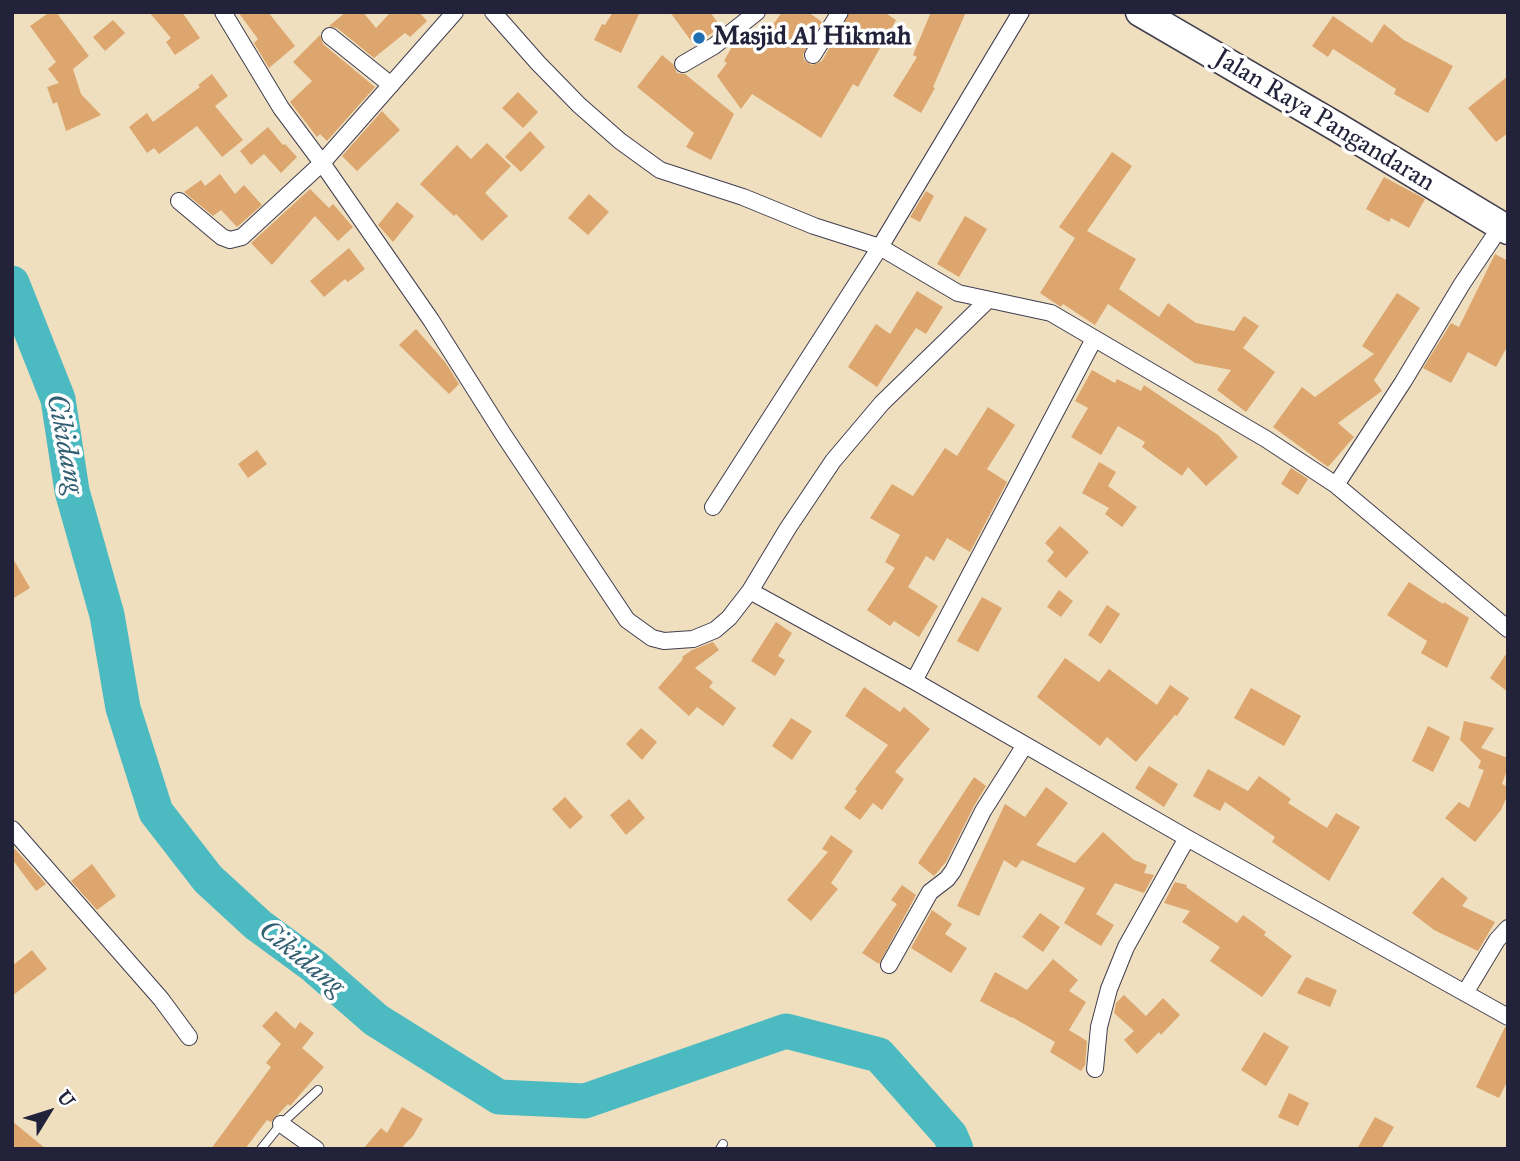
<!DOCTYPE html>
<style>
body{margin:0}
#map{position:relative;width:1520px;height:1161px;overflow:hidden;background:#efdfbf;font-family:"IM FELL Great Primer",serif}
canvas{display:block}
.frame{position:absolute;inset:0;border:14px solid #22223b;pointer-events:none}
.north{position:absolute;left:14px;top:1077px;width:70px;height:70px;-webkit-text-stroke:5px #fff;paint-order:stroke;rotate:52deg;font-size:19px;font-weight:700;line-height:28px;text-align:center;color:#22223b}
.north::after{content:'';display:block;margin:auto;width:24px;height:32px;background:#22223b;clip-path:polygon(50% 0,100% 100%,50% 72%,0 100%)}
</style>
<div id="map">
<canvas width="1520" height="1161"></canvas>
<div class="frame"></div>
<div class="north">U</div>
</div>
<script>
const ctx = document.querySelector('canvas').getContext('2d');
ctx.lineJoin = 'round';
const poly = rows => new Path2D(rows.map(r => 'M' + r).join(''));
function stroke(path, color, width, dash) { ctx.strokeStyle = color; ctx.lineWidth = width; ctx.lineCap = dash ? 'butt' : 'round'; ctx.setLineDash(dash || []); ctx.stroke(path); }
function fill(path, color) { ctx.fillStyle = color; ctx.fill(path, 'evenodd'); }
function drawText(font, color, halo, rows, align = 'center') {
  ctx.font = font + ' "IM FELL Great Primer",serif'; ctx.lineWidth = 7; ctx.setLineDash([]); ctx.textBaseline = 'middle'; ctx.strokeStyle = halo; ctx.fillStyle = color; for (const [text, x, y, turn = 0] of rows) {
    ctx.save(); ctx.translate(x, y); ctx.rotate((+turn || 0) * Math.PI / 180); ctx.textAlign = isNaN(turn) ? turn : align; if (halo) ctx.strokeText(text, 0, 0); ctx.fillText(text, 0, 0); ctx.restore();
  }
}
const river = poly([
 [12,283,58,399,72,491,107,615,123,708,156,812,208,879,258,925,314,966,376,1020,499,1097,585,1101,786,1031,879,1055,950,1135,956,1149]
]);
const building = poly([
 [50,12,56,12,89,56,73,69,81,94,101,115,66,131,57,102,53,104,47,87,59,83,48,69,56,62,30,26],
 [149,12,182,12,200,38,175,55,166,42,171,38],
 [238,12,268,12,295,46,269,68,254,43,258,39],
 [346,12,363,12,376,28,391,12,419,12,427,21,410,37,405,33,374,58,337,28,329,26],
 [613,12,640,12,621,53,594,40,602,24,605,25],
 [670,12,710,12,721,27,694,45],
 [782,12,808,12,822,22,803,54,804,60,812,65,822,61,850,12,884,12,896,20,858,87,853,84,821,138,752,94,741,109,717,76,727,63,724,61,734,43,740,39,756,49],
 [931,12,966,12,933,87,935,88,921,113,893,96,917,57,913,55],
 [1333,16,1372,43,1384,24,1404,40,1453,66,1428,113,1394,94,1396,89,1333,49,1328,57,1312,46],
 [113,20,125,33,105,51,93,37],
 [320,35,323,44,375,87,327,141,320,134,317,137,290,102,312,81,293,62],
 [662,55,673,64,677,73,685,74,734,114,711,160,686,147,694,133,637,87],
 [212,74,228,96,215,106,243,140,222,157,197,126,159,154,154,148,147,153,129,127,147,113,153,122,200,87,198,85],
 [1508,76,1508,133,1496,142,1468,108],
 [518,92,538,112,523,128,502,108],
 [382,111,400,130,357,171,342,156],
 [268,127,283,145,285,144,297,157,281,173,264,154,251,165,240,151],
 [530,131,545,147,521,172,505,157],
 [487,143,511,166,485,193,508,216,482,241,456,214,454,216,420,184,457,145,471,159],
 [1112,152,1132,166,1087,231,1136,259,1119,289,1159,317,1168,303,1196,323,1234,331,1244,316,1259,326,1243,348,1275,372,1246,412,1217,390,1231,370,1195,363,1108,304,1095,325,1063,304,1061,307,1040,293,1075,238,1059,227],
 [220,174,235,194,244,185,262,205,237,227,221,210,213,216,184,192,201,180,205,186],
 [1384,177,1425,199,1409,228,1391,218,1389,222,1366,209],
 [310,189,329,208,333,204,353,227,338,241,315,216,272,265,251,243],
 [926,191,934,196,920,222,910,217],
 [589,194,609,212,588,235,568,218],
 [397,202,414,216,393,242,378,225],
 [965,216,987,229,959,277,937,264],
 [349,248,365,269,348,282,345,279,324,297,310,281],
 [1495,254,1508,261,1508,345,1496,367,1468,352,1451,383,1423,368,1451,323,1459,327],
 [917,291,943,307,926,334,916,328,877,387,848,367,876,324,890,334],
 [1397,293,1420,308,1374,380,1382,391,1338,423,1354,437,1328,467,1273,427,1302,387,1315,397,1374,354,1362,346],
 [416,329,445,362,459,384,449,394,399,345],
 [1092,370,1115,383,1117,379,1141,391,1144,385,1218,435,1238,457,1206,486,1188,467,1182,476,1142,447,1145,442,1118,426,1101,455,1071,437,1088,408,1075,401],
 [988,407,1015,425,987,469,1007,482,970,552,947,538,934,561,926,556,908,587,938,606,919,637,894,621,890,626,867,610,895,568,885,562,900,535,870,518,892,484,913,496,945,448,957,456],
 [257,450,267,464,248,478,238,464],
 [1099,462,1116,472,1108,486,1137,507,1122,527,1105,514,1109,508,1082,493],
 [1291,468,1308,479,1298,495,1281,484],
 [1060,526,1089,552,1066,578,1047,561,1054,552,1045,543],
 [12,557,30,588,12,599],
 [1409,582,1443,604,1444,602,1469,618,1447,668,1421,653,1427,641,1387,615],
 [1059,590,1073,601,1061,617,1047,607],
 [982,597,1002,608,978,652,957,641],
 [1107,605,1120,614,1101,644,1088,635],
 [776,622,792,633,778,656,785,660,775,676,751,661],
 [713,642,719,650,695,668,713,682,709,687,736,708,723,726,697,707,689,716,658,688,683,659,682,657,692,650],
 [1508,651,1508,692,1490,678],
 [1065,658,1099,682,1109,669,1157,705,1170,685,1189,698,1177,716,1175,715,1136,762,1107,737,1100,746,1037,697],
 [864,687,900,712,904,707,930,729,895,772,904,779,882,810,873,803,860,820,844,808,857,791,855,789,888,745,845,716],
 [1251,688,1301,716,1284,746,1234,718],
 [791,718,812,731,792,760,772,746],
 [1464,721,1494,728,1481,748,1508,758,1508,767,1502,784,1508,787,1508,794,1501,810,1475,842,1445,818,1459,802,1469,808,1484,770,1478,768,1481,761,1460,740],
 [1428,726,1450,737,1433,772,1412,761],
 [641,728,657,742,642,760,626,744],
 [1149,766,1178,784,1164,807,1135,788],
 [1208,769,1248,791,1259,776,1291,799,1288,803,1327,828,1336,813,1360,827,1329,881,1272,842,1275,837,1225,802,1220,811,1193,796],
 [974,777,986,786,974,806,946,862,934,876,918,863],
 [1046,787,1068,803,1036,845,1075,863,1103,832,1134,860,1147,865,1144,873,1154,875,1144,893,1115,883,1096,914,1114,925,1101,946,1064,923,1085,888,1022,860,1016,868,1004,860,979,916,957,906,1005,804,1025,817],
 [565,797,583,817,570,829,552,809],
 [629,799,645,818,626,835,610,815],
 [831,835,853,851,831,883,838,889,811,921,787,900,828,852,822,849],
 [15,849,46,884,36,891,12,859,12,851],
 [92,864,116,896,97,910,71,881],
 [1442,877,1468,898,1462,906,1495,922,1478,951,1434,930,1412,913],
 [1175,882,1187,885,1186,887,1237,923,1243,915,1266,932,1264,935,1292,956,1262,997,1210,961,1220,947,1182,922,1190,911,1164,903],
 [902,885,916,895,879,964,862,953,897,904,891,900],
 [932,910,952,924,945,934,967,948,951,973,911,948],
 [1040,913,1060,927,1043,952,1022,937],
 [32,950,47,969,12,996,12,966],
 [1053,959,1078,980,1069,991,1086,1002,1069,1030,1087,1041,1085,1065,1081,1071,1050,1052,1055,1042,1012,1017,1012,1018,980,1001,995,972,1027,990],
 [1306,977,1337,990,1330,1007,1297,993],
 [1124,995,1146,1016,1163,998,1180,1015,1161,1035,1159,1032,1137,1054,1124,1040,1134,1031,1114,1013,1116,1003],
 [276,1011,295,1029,300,1022,314,1033,302,1048,324,1067,290,1106,288,1104,271,1122,267,1120,245,1149,211,1149,271,1067,266,1063,281,1044,262,1026],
 [1505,1027,1508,1027,1508,1080,1499,1098,1476,1087],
 [1264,1032,1289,1047,1266,1086,1241,1070],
 [1289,1093,1309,1103,1298,1126,1278,1117],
 [402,1107,423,1119,413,1136,403,1146,406,1149,363,1149,381,1128,387,1133],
 [1375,1117,1394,1127,1381,1149,1357,1149],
 [12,1121,46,1149,12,1149]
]);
const service = poly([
 [261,1149,281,1124,318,1090],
 [720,1149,723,1144]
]);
const minor = poly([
 [223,12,281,108,322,163,431,320,503,434,627,620,652,638,664,641,693,639,715,630,729,618,750,591,788,528,833,461,882,403,987,301],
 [493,12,538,63,579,105,620,141,660,170,743,197,814,226,880,247,958,293,1051,313,1266,439,1336,485,1508,629],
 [330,36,391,85],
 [813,55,840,12],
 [683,64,714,46,757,12],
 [179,201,222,237,230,240,242,237,322,163,455,12],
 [1336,485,1403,382,1462,284,1501,226,1505,223],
 [713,507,880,247,1021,12],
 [750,591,914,681,1187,838,1508,1017],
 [914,681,1094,339],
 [12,829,161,999,189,1037],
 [889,965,930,892,947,879,953,871,983,811,1025,745],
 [1465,993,1497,940,1508,928],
 [1095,1069,1099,1027,1109,989,1126,947,1187,838],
 [281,1124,316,1149]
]);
const trunk = poly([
 [1140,12,1337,127,1508,230]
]);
const markers = [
 [699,38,7,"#1f6fb2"]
];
const poiNames = [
 ["Masjid Al Hikmah",713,38]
];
const streetNames = [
 ["Jalan Raya Pangandaran",1324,121,31]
];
const waterNames = [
 ["Cikidang",64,444,79],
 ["Cikidang",301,959,39]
];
stroke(river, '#4bbac1', 35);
fill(building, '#dca66e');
stroke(service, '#413e4f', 10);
stroke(minor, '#413e4f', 18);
stroke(trunk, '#413e4f', 31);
stroke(service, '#fff', 8);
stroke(minor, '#fff', 16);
stroke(trunk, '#fff', 28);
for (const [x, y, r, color] of markers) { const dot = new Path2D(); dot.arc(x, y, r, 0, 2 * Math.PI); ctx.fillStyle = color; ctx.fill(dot); stroke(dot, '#fff', 2.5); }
drawText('bold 26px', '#22223b', '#fff', poiNames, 'left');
drawText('26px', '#22223b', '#fff', streetNames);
drawText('italic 28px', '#325f71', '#fff', waterNames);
</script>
